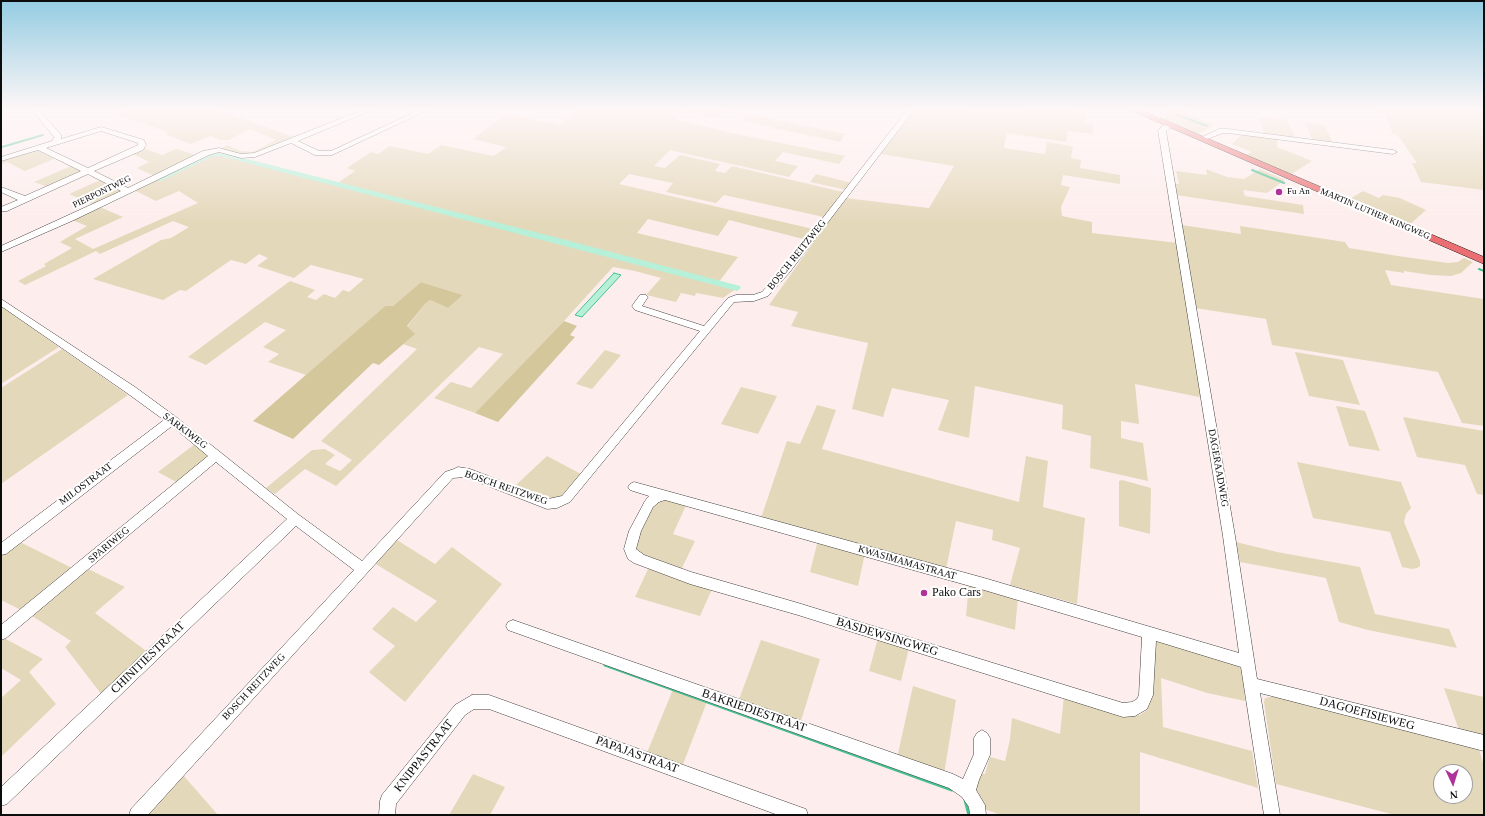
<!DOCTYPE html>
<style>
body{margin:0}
#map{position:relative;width:1485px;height:816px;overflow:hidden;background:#fdeeed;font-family:"Times New Roman",serif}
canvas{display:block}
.frame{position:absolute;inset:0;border:2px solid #0c0c0c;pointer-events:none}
.north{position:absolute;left:1433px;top:764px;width:40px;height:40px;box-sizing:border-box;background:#fff;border:1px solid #9e9e9e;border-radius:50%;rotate:176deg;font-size:11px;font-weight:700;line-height:16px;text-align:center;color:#0c0c0c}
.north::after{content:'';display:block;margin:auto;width:14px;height:18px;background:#ae3299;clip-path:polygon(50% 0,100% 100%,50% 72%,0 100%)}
</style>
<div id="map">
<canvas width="1485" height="816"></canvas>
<div class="frame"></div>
<div class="north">N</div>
</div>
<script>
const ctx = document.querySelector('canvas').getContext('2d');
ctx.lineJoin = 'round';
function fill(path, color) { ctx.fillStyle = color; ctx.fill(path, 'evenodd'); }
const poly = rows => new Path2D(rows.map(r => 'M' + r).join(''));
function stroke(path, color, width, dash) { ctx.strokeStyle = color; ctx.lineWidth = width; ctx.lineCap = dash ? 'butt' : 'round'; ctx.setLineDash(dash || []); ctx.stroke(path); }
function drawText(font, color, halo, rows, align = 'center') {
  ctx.font = font + ' "Times New Roman",serif'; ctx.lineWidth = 4; ctx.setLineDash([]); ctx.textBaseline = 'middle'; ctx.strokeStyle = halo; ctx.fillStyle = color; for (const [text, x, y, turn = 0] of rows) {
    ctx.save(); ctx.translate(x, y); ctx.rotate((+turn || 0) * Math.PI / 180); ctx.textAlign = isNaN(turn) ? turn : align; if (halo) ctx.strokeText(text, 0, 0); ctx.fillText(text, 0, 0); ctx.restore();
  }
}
const green = poly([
 [125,110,218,110,297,138,262,152,244,155,222,149,222,148,227,145,240,151,253,152,276,140,250,129,229,140,220,140,211,136,191,144,165,134,168,132,119,115],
 [577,110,725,110,717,118,684,111,676,119,727,132,845,156,839,164,783,152,775,161,798,166,789,177,670,150,654,166,665,168,680,155,720,164,715,171,725,173,732,166,843,192,824,217,724,195,716,203,666,192,673,183,629,174,619,184,813,229,807,240,729,220,718,236,648,219,637,233,738,257,718,283,737,288,723,298,696,293,695,296,681,293,676,302,646,295,661,278,635,271,613,267,564,321,475,413,434,398,451,382,471,388,503,354,479,347,336,486,305,469,275,494,266,488,312,450,325,449,335,455,325,464,340,471,352,460,321,441,417,349,403,344,414,334,407,327,425,304,430,300,448,308,463,295,421,282,393,306,385,306,306,375,268,362,279,354,263,347,286,330,265,322,206,365,188,357,290,281,315,290,307,297,316,300,324,294,335,298,343,290,349,292,364,279,311,265,294,278,257,266,268,258,259,254,246,264,231,260,186,291,180,290,163,300,93,279,161,240,171,238,189,227,173,221,100,254,96,251,25,285,18,281,46,266,44,264,72,248,60,242,87,226,72,220,100,207,123,217,75,239,93,249,198,203,179,191,156,201,134,190,210,155,220,154,336,184,355,171,347,168,371,152,378,154,390,146,428,154,441,145,494,156,506,147,473,139,506,114,559,125],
 [914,110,1086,111,1085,122,1094,124,1092,134,1068,131,1066,142,1007,133,1004,148,1045,154,1047,142,1066,145,1073,147,1071,158,1081,160,1080,168,1120,175,1120,184,1063,175,1061,185,1070,187,1061,207,1062,216,1092,222,1092,233,1178,243,1204,398,1135,384,1139,424,1121,421,1121,438,1143,443,1148,481,1090,468,1091,436,1062,429,1063,405,975,386,969,438,938,430,949,400,892,388,883,417,852,409,868,343,791,326,798,312,769,305,845,198,929,208,954,166,881,154],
 [1168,110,1186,110,1189,115,1214,125,1198,134,1165,120,1162,111,1168,112],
 [1375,110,1484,110,1484,190,1421,182,1412,163,1417,163,1397,134,1393,134,1384,113,1376,112],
 [748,114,845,134,840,142,742,121],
 [1258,117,1287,120,1295,138,1264,134],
 [1305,122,1325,125,1333,143,1313,141],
 [1242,134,1277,138,1277,147,1312,161,1290,175,1246,155,1252,152,1232,144],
 [143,148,162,155,176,149,196,155,155,176,137,168,149,162,131,153],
 [37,150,54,159,25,171,7,162,1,164,1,160],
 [71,166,84,172,48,187,34,182],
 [1206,169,1227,177,1244,179,1260,169,1285,180,1267,193,1243,190,1245,196,1303,205,1304,214,1176,195,1175,184,1179,184,1176,171,1207,175],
 [816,174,852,183,847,190,810,182],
 [100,180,123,191,95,205,69,194],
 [1363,191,1379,198,1383,195,1400,198,1426,210,1408,226,1348,200],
 [1182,225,1241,234,1240,226,1345,242,1349,248,1398,256,1448,263,1458,262,1464,258,1473,262,1461,273,1451,276,1430,275,1404,271,1404,273,1385,270,1391,285,1484,299,1484,426,1462,423,1438,372,1272,345,1266,319,1195,308],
 [1,306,59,347,1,384],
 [62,349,128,395,1,484,1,388],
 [605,350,621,355,592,389,576,384],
 [1295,352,1343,360,1360,405,1309,396],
 [741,387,777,396,758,434,721,424],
 [817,405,836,410,822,449,1019,502,1026,456,1048,461,1043,507,1085,518,1077,604,1010,585,1020,548,992,540,993,530,956,521,946,569,761,518,787,441,800,444],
 [1336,406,1365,411,1380,451,1349,446],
 [1403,417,1484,431,1484,495,1477,494,1465,465,1417,457],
 [195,444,210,458,178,483,158,472],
 [547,456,581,474,561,496,548,499,516,485],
 [1297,462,1401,482,1411,508,1406,514,1404,522,1420,561,1420,566,1417,568,1412,569,1402,567,1390,532,1313,518],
 [1122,480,1151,488,1150,534,1119,526,1119,481],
 [661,498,687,503,673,534,695,541,680,572,635,552,633,542,646,512],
 [397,540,435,564,452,547,502,584,405,702,369,672,395,646,372,629,393,607,416,622,437,601,374,563],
 [818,540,865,553,858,586,810,572],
 [18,541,74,569,23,611,1,600,1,554],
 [1236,542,1277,552,1360,567,1375,614,1449,629,1457,648,1368,630,1339,622,1326,578,1240,562],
 [650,565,713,587,700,616,635,597],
 [86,568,125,587,95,613,149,653,102,695,65,647,71,641,29,614],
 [969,584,1018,597,1015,630,966,616],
 [2,637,43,659,29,672,56,704,1,757,1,698,21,680,1,668,1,639],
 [878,638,909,648,901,681,869,671],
 [761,640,820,659,800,724,738,702],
 [1157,641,1238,665,1241,669,1243,674,1245,701,1207,693,1161,678,1163,727,1252,751,1258,788,1140,752,1140,815,1001,815,981,808,973,785,977,774,985,774,990,757,1005,761,1010,739,1012,718,1060,734,1064,696,1129,716,1140,715,1147,710,1154,691,1153,653,1154,644],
 [913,686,956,700,944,774,897,758],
 [674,687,708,699,682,767,646,755],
 [1444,688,1484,697,1484,735,1459,730],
 [1271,697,1277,697,1478,746,1484,766,1484,815,1395,815,1276,784,1264,702,1265,698],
 [1441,772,1465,772,1465,796,1441,796],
 [473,774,505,787,490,815,449,815],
 [183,775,218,815,145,815]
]);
const forest = poly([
 [421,282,463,295,448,308,430,300,425,304,407,326,415,334,379,365,373,363,293,439,253,421,385,306,393,306],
 [564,321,577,326,570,335,575,337,498,422,475,413]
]);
const water = poly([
 [614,273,621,275,582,317,575,315,614,273]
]);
const streamFar1 = poly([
 [1173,113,1207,126],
 [2,147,43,135],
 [1252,170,1284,183],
 [1479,269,1484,271]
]);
const stream = poly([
 [605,665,952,790],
 [965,800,969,815]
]);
const canal = poly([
 [220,152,566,240,740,286,741,288,737,291,220,156,211,157,161,181,158,181,154,179,208,154,220,152]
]);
const minor = poly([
 [32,110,39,110,61,135,61,139,101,127,144,140,146,145,143,150,94,171,128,188,203,151,219,148,241,154,254,153,362,110,372,110,298,141,319,151,331,151,419,110,428,110,332,155,315,155,291,143,255,157,241,158,219,152,209,155,74,220,1,252,1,246,121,191,88,174,7,211,1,211,1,207,18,200,1,192,1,187,25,196,81,171,38,150,1,161,1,157,52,141,54,137,32,110],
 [101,131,138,143,138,145,88,168,46,148,101,131],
 [907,110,914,110,789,273,768,296,754,301,734,302,570,502,557,508,547,509,465,477,453,478,148,815,129,815,131,809,354,570,296,526,7,804,1,806,1,787,287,519,216,462,6,638,1,640,1,625,208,456,172,426,6,554,1,555,1,543,164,420,127,393,1,306,1,299,135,387,176,417,299,515,362,561,445,472,454,469,458,467,470,469,548,499,562,496,700,331,635,310,632,306,640,295,646,295,648,297,642,306,704,326,728,298,736,295,753,295,762,292,783,269,907,110],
 [1154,110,1162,110,1160,120,1156,122,1152,120,1154,110],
 [1166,123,1169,123,1173,125,1166,131,1235,536,1257,679,1484,735,1484,751,1260,693,1280,815,1264,815,1241,667,1156,641,1153,695,1147,709,1135,716,1123,717,798,615,690,584,634,563,628,559,624,549,629,531,645,501,649,496,630,490,628,487,630,484,634,482,984,578,1239,653,1223,536,1158,130,1166,123],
 [665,500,984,590,1142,637,1139,695,1137,699,1132,702,1123,703,798,603,691,572,644,555,636,549,641,531,653,507,659,502,665,500],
 [1219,129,1228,129,1393,150,1397,152,1393,154,1228,133,1223,133,1202,141,1198,139,1219,129],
 [513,620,953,774,963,779,974,754,974,738,977,733,982,730,987,733,990,738,990,755,979,780,976,790,985,805,986,815,970,815,969,807,962,797,949,788,508,630,506,626,508,622,513,620],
 [472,695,489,695,800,807,806,809,808,815,778,815,489,709,474,709,465,715,396,804,395,815,379,815,380,801,382,795,455,705,472,695]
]);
const major = poly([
 [1130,110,1141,110,1484,257,1484,264,1130,110]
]);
const markers = [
 [1279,192,4,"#ae3299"],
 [924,593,4,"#ae3299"]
];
const farStreetnames = [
 ["PIERPONTWEG",102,192,-26],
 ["MARTIN LUTHER KINGWEG",1375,214,23]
];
const farPoinames = [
 ["Fu An",1287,192]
];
const streetNames = [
 ["BOSCH REITZWEG",797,255,-51],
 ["SARKIWEG",185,431,37],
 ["DAGERAADWEG",1218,468,80],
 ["MILOSTRAAT",86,484,-37],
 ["BOSCH REITZWEG",506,488,19],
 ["SPARIWEG",109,545,-40],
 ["KWASIMAMASTRAAT",907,563,16],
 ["BOSCH REITZWEG",254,687,-47]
];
const nearPoinames = [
 ["Pako Cars",932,593]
];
const nearStreetnames = [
 ["BASDEWSINGWEG",887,637,17],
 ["CHINITIESTRAAT",148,658,-44],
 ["BAKRIEDIESTRAAT",754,711,19],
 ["DAGOEFISIEWEG",1367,714,15],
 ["PAPAJASTRAAT",637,755,20],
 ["KNIPPASTRAAT",424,756,-52]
];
fill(green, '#e4d8ba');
fill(forest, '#d3c79b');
fill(water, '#b7f0d9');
stroke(water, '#45c091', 1);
stroke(streamFar1, '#45c091', 2);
stroke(stream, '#45c091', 3);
fill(canal, '#b7f0d9');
stroke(minor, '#3f3f3f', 1);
stroke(major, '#1d1d1d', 1);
fill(minor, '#fff');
fill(major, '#eb6f72');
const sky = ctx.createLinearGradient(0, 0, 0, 224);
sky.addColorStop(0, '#94cce2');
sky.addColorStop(0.49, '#fef7f7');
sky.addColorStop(1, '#fef7f700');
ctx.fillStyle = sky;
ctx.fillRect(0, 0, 1485, 224);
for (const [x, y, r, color] of markers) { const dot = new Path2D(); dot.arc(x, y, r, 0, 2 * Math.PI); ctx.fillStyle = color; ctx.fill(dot); stroke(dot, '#fff', 1.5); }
drawText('9px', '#0c0c0c', '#fff', farStreetnames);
drawText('9px', '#0c0c0c', '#fff', farPoinames, 'left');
drawText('10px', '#0c0c0c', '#fff', streetNames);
drawText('12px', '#0c0c0c', '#fff', nearPoinames, 'left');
drawText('12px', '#0c0c0c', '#fff', nearStreetnames);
</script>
